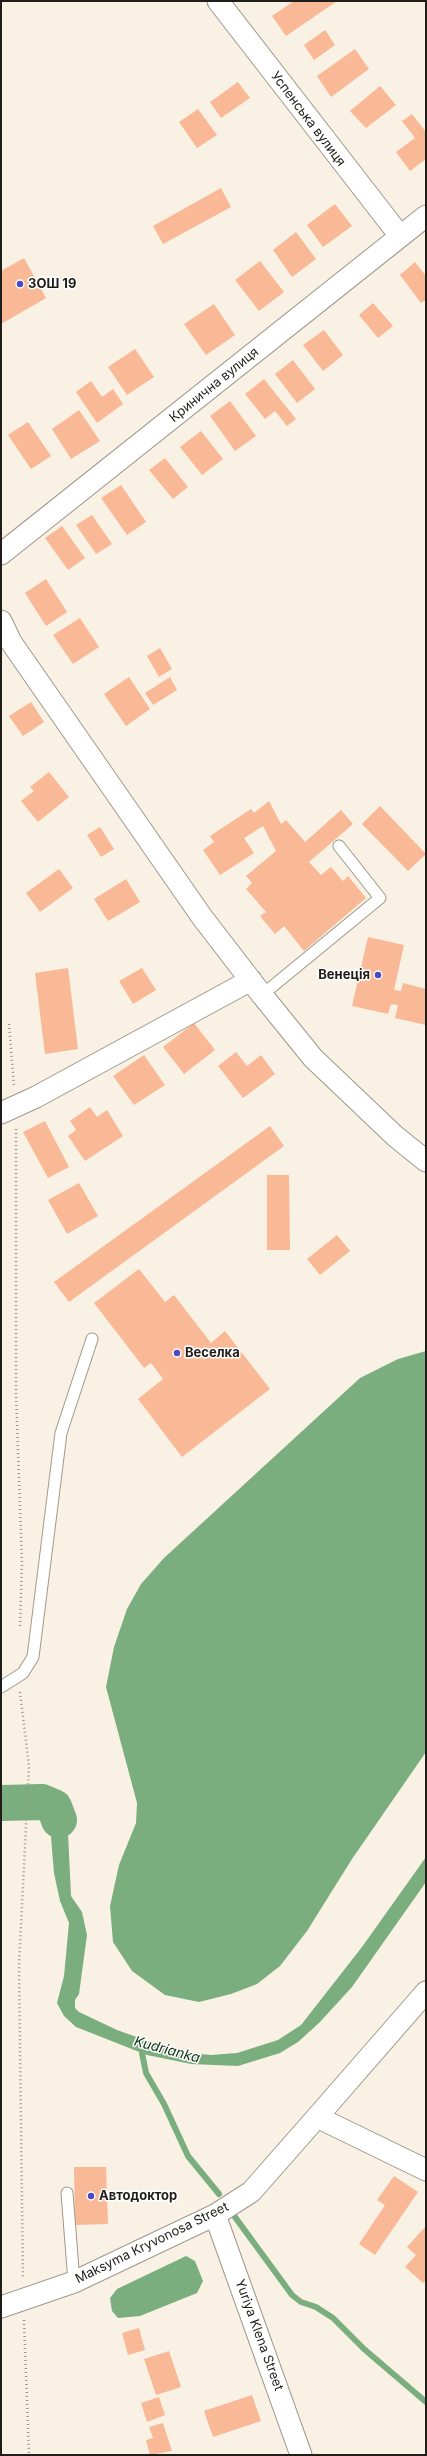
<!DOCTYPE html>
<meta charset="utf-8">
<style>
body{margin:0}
#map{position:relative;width:427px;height:2456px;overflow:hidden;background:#f9f1e3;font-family:Inter,sans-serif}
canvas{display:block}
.frame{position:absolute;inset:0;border:2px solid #211e19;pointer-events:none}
</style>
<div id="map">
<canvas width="427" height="2456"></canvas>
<div class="frame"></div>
</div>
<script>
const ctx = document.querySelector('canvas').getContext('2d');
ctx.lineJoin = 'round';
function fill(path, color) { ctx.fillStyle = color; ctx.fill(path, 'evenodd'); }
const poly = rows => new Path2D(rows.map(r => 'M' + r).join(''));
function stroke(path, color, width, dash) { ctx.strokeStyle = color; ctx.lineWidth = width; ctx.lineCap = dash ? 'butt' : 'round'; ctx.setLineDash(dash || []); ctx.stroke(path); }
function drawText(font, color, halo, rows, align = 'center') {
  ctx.font = font + ' Inter,sans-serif'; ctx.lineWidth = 3; ctx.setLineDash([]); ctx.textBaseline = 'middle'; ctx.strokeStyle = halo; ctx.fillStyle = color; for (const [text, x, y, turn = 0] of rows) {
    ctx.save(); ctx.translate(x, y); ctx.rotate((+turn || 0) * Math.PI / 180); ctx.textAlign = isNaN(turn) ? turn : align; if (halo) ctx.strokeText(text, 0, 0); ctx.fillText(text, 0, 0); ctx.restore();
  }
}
const water = poly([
 [426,1351,426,1752,352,1859,307,1931,280,1966,257,1984,231,1994,199,2002,165,1995,132,1971,113,1942,110,1906,119,1865,136,1823,137,1803,106,1687,114,1647,127,1609,141,1584,164,1558,360,1378,398,1359],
 [52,1792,61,1797,67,1812,71,1896,82,1912,87,1935,79,1994,75,2000,75,2008,79,2012,117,2030,179,2052,211,2055,237,2053,278,2040,301,2025,362,1947,426,1857,426,1882,352,1987,319,2023,298,2042,280,2053,238,2066,191,2064,147,2055,76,2027,64,2016,57,2003,64,1976,69,1923,60,1901,54,1873,50,1825,43,1810,19,1807,20,1795],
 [15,1796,14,1806,1,1809,1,1797],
 [186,2256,195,2261,203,2281,197,2293,140,2316,118,2318,112,2311,110,2298,117,2289]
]);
const stream = poly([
 [142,2053,146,2073,164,2104,188,2156,219,2194],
 [235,2217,292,2295,301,2302,316,2307,333,2318,364,2349,426,2402]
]);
const river = poly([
 [1,1803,42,1802,54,1807,59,1820]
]);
const building = poly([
 [294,1,337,1,286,36,272,16],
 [325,30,335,45,314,60,304,45],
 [355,49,369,69,331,97,317,76],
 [238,82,250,98,221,118,210,102],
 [380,86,396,105,366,128,350,111],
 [198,109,217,135,197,148,179,122],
 [412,114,426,132,426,159,410,171,396,152,415,138,402,121],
 [221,188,231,207,163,244,153,226],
 [335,204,352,226,323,247,307,225],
 [296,232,316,259,292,277,273,250],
 [24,258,46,298,1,324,1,271],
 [260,261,284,292,259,311,235,280],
 [415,262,426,276,426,300,421,303,400,275],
 [373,303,393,326,378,338,359,315],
 [214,304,235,335,206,355,184,324],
 [324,330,343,355,323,371,303,345],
 [135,349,154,377,127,395,108,367],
 [293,360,315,389,297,403,275,374],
 [264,379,296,419,287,426,275,411,265,419,245,394],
 [91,381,102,397,113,389,123,404,97,423,76,392],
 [230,401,256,436,235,451,210,416],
 [79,410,100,441,71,459,52,429],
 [28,422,51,456,31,469,8,435],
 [201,431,223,459,202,475,180,447],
 [165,458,188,487,173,499,149,470],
 [121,485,146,522,127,535,101,498],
 [92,515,112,544,96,554,76,525],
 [62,526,85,558,68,570,45,538],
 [46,579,67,612,46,626,25,593],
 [80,618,99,647,73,664,53,635],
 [160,648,172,669,159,677,147,656],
 [129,677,150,709,126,726,104,694],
 [170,677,177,690,153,705,145,693],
 [31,702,44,722,23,736,9,716],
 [49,772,69,797,38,822,21,801,34,791,30,787],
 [269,801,281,824,286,820,305,842,341,810,353,824,309,862,321,875,331,867,343,881,348,876,366,898,304,951,284,926,275,934,260,916,266,912,246,889,252,883,246,876,276,851,263,826,244,838,254,853,220,875,203,850,214,842,210,836,251,809,254,813],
 [380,806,426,854,408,871,362,824],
 [100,827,114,849,101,857,87,835],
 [59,869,73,888,40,912,26,893],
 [126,879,140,902,108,921,94,899],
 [368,937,404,945,394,990,401,991,403,983,426,989,426,1025,395,1018,398,1005,391,1004,388,1014,352,1006],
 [68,968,78,1049,45,1054,35,973],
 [142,968,156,990,133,1004,119,981],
 [194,1023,215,1050,184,1074,163,1047],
 [236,1052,247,1066,261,1055,275,1074,243,1098,218,1066],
 [144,1055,165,1085,134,1105,113,1076],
 [90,1107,97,1117,107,1110,123,1136,85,1161,68,1136,76,1130,70,1121],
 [45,1121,69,1167,48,1178,23,1132],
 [270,1126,284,1146,69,1302,54,1282],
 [267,1175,289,1175,290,1250,267,1250],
 [79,1183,98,1216,67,1234,48,1200],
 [337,1235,350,1251,320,1275,307,1259],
 [139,1269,165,1302,174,1295,211,1343,225,1331,270,1389,182,1457,138,1399,163,1379,151,1363,144,1368,94,1303],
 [74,2167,106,2167,108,2224,75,2225],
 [394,2176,418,2192,375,2255,359,2244,385,2205,377,2200],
 [425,2227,426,2280,423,2283,405,2267,416,2255,407,2247],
 [139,2328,145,2350,128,2355,122,2333],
 [169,2351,181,2387,156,2395,144,2359],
 [252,2395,261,2421,213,2437,204,2411],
 [159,2397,165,2415,147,2422,141,2403],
 [163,2423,172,2451,150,2455,146,2440,153,2438,149,2427]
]);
const path = poly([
 [9,1024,14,1086],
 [16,1129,16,1394,22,1563,20,1626],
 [20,1692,29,1766,19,1965,23,2279],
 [24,2320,29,2455]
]);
const lane = poly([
 [262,995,380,898,339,846],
 [1,1687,23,1673,33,1657,61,1433,92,1339],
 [67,2193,74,2282]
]);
const street = poly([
 [218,1,400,236],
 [1,554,426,216],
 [1,621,11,642,202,917,262,995,313,1058,395,1136,426,1161],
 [1,1113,36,1097,251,980],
 [317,2117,426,1992],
 [215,2215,301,2455],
 [1,2307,74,2282,215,2215,251,2192,317,2117,426,2170]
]);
const markers = [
 [20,284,4,"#4d4ac1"],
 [378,975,4,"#4d4ac1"],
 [177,1353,4,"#4d4ac1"],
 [91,2196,4,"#4d4ac1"]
];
const streetNames = [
 ["Успенська вулиця",308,119,53],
 ["Кринична вулиця",214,385,-39],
 ["Maksyma Kryvonosa Street",152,2243,-26],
 ["Yuriya Klena Street",259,2335,70]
];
const poiNames = [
 ["ЗОШ 19",28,284],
 ["Венеція",370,975,"right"],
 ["Веселка",185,1353],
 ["Автодоктор",99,2196]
];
const waterNames = [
 ["Kudrianka",167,2050,15]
];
fill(water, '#7aae7e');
stroke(stream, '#7aae7e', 6);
stroke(river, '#7aae7e', 36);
fill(building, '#f9b896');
stroke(lane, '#9f988b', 13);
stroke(street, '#9f988b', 23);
stroke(path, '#9a948a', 2.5, [1, 3]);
stroke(lane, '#fff', 11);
stroke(street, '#fff', 21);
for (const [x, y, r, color] of markers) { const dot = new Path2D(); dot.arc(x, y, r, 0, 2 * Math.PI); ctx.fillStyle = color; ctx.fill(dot); stroke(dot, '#fff', 1.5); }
drawText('13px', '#211e19', '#fff', streetNames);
drawText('bold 13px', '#211e19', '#fff', poiNames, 'left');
drawText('italic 14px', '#103615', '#fff', waterNames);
</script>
